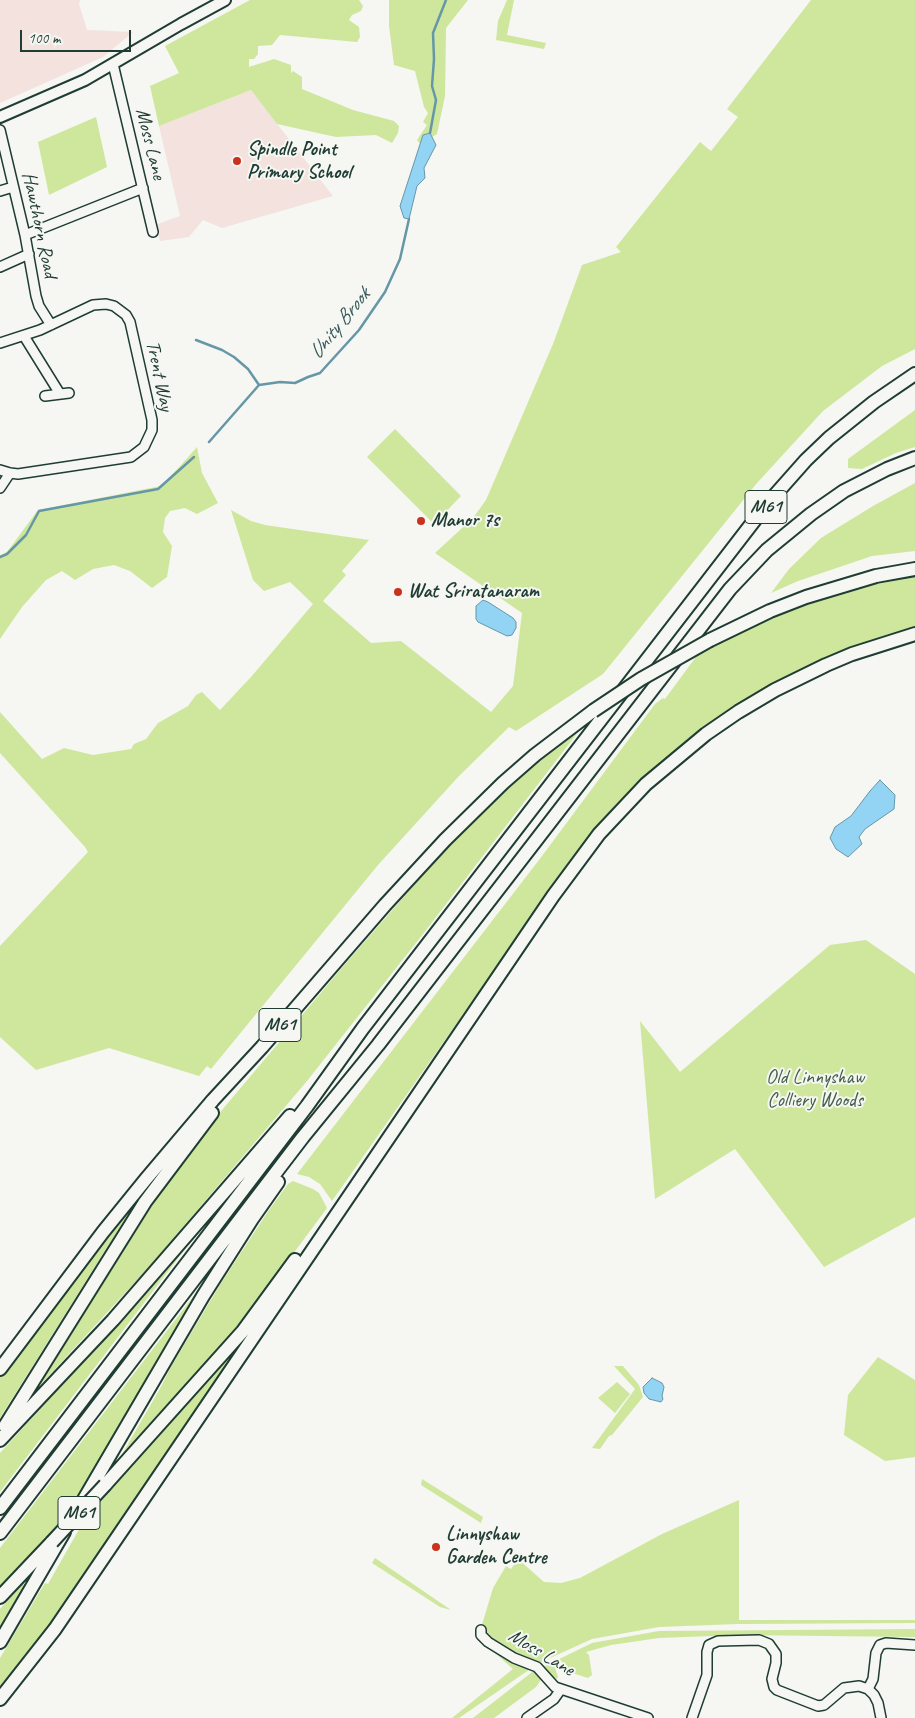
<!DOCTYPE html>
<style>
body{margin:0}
#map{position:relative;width:915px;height:1718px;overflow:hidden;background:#f6f6f2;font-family:Caveat,sans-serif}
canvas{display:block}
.scale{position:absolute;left:20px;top:30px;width:111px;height:22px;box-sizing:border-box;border:2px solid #1f3d34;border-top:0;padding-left:6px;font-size:15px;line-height:18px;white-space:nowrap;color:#1f3d34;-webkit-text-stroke:4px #f6f6f2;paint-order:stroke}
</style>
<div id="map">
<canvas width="915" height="1718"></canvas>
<div class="scale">100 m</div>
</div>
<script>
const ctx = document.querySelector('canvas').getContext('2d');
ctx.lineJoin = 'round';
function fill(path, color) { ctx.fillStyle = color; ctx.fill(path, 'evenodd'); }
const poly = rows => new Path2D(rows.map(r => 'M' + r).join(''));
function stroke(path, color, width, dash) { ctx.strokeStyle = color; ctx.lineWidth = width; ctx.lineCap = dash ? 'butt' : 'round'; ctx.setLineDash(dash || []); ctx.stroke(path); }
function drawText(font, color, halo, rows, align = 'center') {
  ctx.font = font + ' Caveat,sans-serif'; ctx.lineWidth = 4; ctx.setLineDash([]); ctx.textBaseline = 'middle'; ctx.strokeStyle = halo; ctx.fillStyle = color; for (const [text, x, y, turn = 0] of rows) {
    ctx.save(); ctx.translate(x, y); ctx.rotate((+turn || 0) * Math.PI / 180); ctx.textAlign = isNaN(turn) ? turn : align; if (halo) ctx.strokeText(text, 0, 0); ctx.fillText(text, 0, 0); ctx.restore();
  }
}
const built = poly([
 [0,0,80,0,79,4,87,30,133,32,103,57,0,103],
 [251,90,333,196,222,228,203,220,189,237,160,241,155,225,180,216,159,126]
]);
const green = poly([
 [250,0,359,0,363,6,361,11,352,15,349,20,359,27,360,37,357,42,280,35,272,45,258,46,258,54,254,59,249,59,249,67,274,59,291,65,291,73,293,71,302,77,302,89,353,110,394,121,399,126,398,133,392,143,376,135,336,137,277,124,251,90,159,126,150,86,179,73,165,46],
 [389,0,468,0,446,28,445,96,437,134,432,137,430,133,423,135,420,144,417,140,427,125,423,122,428,113,424,107,415,71,394,65,389,26],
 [507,0,514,0,507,35,546,43,544,49,496,40,498,21],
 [811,0,915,0,915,349,882,366,823,411,757,483,603,674,516,731,509,727,458,777,378,865,211,1069,207,1066,199,1076,109,1048,36,1070,0,1037,0,946,88,852,85,847,0,753,0,712,42,759,64,748,93,755,131,749,134,744,146,739,158,723,188,706,196,695,202,692,220,710,251,677,313,604,290,582,264,591,253,580,231,510,251,521,265,525,369,540,342,571,346,575,323,601,371,643,401,641,491,712,513,686,522,613,435,553,473,518,486,500,553,344,582,265,621,252,616,247,700,142,711,151,738,117,727,109],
 [96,117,107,167,49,195,38,142],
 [915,410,915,447,896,453,862,469,848,468,848,459],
 [395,429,461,496,434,524,367,457],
 [197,447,202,473,218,503,197,514,185,508,170,511,165,518,163,532,172,546,167,577,152,588,130,571,114,565,93,569,75,580,62,571,46,580,22,607,0,639,0,555,7,552,38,510,161,486,181,465],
 [915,483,915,551,872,556,798,581,771,593,789,569,821,538,873,506],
 [915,575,915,630,887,637,683,746,537,909,332,1201,320,1184,309,1177,297,1174,539,860,655,704,663,698,665,699,701,650,772,613,881,580],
 [582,727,423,934,307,1081,150,1266,33,1393,134,1229,167,1181,195,1142,346,963,458,835,500,793,543,754],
 [866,940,915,974,915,1217,824,1267,735,1149,655,1199,640,1021,680,1072,830,945],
 [293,1181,313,1189,319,1193,327,1208,253,1308,219,1349,117,1463,162,1385,169,1370,221,1283,269,1210,288,1184],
 [140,1195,0,1418,0,1377],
 [197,1232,198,1232,0,1492,0,1453,44,1405,42,1403],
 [212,1272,65,1519,0,1590,0,1548],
 [233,1353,235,1354,48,1630,0,1691,0,1658,45,1583,48,1584,86,1517],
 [878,1357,915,1380,915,1457,885,1461,844,1435,848,1395],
 [614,1366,623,1366,639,1385,643,1397,612,1435,609,1436,600,1449,592,1448,635,1389],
 [617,1382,630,1394,615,1413,598,1398],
 [422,1479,483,1517,481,1523,421,1485],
 [739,1500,739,1620,915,1620,915,1623,738,1624,659,1627,592,1639,539,1663,459,1718,452,1718,513,1669,478,1638,493,1588,506,1566,511,1569,518,1559,544,1582,561,1583,580,1578,662,1534],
 [375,1558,451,1610,440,1607,372,1563],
 [27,1583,9,1616,0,1631,0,1609,22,1585],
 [915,1629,915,1637,738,1635,659,1638,611,1645,586,1652,589,1655,592,1675,588,1678,569,1672,564,1668,561,1660,554,1664,558,1677,557,1679,548,1674,543,1667,592,1643,659,1631],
 [536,1669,543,1677,536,1687,494,1718,473,1718]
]);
const water = poly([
 [430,133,436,145,424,168,425,178,417,186,409,219,404,218,400,206,423,135,430,133],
 [483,600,488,602,513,618,516,622,516,628,512,635,507,636,478,622,476,619,476,606,483,600],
 [880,780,895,795,894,809,865,829,859,837,862,844,848,857,836,849,830,838,835,827,851,816,870,791,880,780],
 [652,1378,662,1383,664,1387,662,1396,663,1399,661,1402,649,1399,644,1393,643,1387,652,1378]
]);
const stream = poly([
 [430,133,436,100,432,86,434,59,433,33,446,0],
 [196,340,222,350,234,357,248,369,259,385],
 [209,442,259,385,280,382,295,383,308,377,320,373,359,330,385,292,400,259,409,219],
 [0,557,7,554,26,535,39,511,158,489,194,457]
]);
const minor = poly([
 [113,64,153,232],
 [0,130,25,235,36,296,39,306,51,325],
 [0,191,13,187],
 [25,235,143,188],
 [0,267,29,254],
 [24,336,60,394],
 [0,343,40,330,93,305,106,304,114,306,126,315,130,322,152,420,152,430,144,447,131,457,18,474,10,473,0,470],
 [45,396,69,393],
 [0,488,10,473],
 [481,1630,481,1635,488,1642,514,1658,537,1667,555,1687,648,1718],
 [868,1689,873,1679,876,1653,880,1645,886,1643,915,1645],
 [527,1718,554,1699,561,1689],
 [692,1718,707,1675,707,1652,709,1645,718,1641,759,1640,769,1644,776,1654,776,1663,772,1679,774,1687,777,1690,818,1706,824,1705,844,1688,859,1686,868,1689,874,1695,878,1703,881,1718]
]);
const major = poly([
 [0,117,85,80,181,24,225,0]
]);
const highway = poly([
 [710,640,770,611,806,597,876,576,915,569],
 [0,1369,103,1232,146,1179,213,1100,262,1047,385,905,445,840,503,783,535,755,593,711],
 [5,1426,145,1202,212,1113],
 [0,1440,113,1320,290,1116],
 [105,1485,243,1331,295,1260],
 [0,1508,307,1106,363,1028,767,504,806,460,829,438,874,402,915,374],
 [76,1513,203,1296,252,1219,278,1182],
 [0,1533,303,1137,378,1045,730,589,767,550,811,514,844,491,887,469,915,458],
 [0,1597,52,1542],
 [0,1642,64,1532],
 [0,1699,55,1629,553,896,599,834,646,784,706,734,738,712,775,690,826,665,852,654,915,634]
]);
const highwayBridge = poly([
 [593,711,641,679,710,640],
 [52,1542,105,1485]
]);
const markers = [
 [237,161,5,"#c8321e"],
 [421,521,5,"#c8321e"],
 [398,592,5,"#c8321e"],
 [436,1547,5,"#c8321e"]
];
const shields = [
 [766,507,42],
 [280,1025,42],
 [79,1513,42]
];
const shieldNames = [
 ["M61",766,507],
 ["M61",280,1025],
 ["M61",79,1513]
];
const streetNames = [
 ["Moss Lane",150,144,76],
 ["Hawthorn Road",39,225,78],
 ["Trent Way",159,376,78],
 ["Moss Lane",541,1653,31]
];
const poiNames = [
 ["Spindle Point",247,150],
 ["Primary School",247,173],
 ["Manor 7s",431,521],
 ["Wat Sriratanaram",408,592],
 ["Linnyshaw",446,1535],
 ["Garden Centre",446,1558]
];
const parkNames = [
 ["Old Linnyshaw",815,1078],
 ["Colliery Woods",815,1101]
];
const waterNames = [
 ["Unity Brook",340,324,-51]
];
fill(built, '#f4e2de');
fill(green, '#cee79d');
fill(water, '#93d3f4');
stroke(water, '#6597a7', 1);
stroke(stream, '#6597a7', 2.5);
stroke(minor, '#1f3d34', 12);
stroke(major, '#1f3d34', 14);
stroke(highway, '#1f3d34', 16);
stroke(minor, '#f6f6f2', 9);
stroke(major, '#f6f6f2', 10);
stroke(highway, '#f6f6f2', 12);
stroke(highwayBridge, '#1f3d34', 16, []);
stroke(highwayBridge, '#f6f6f2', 12);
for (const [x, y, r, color] of markers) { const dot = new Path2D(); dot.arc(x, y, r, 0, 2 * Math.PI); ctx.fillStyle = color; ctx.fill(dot); stroke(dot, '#f6f6f2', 2); }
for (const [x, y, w] of shields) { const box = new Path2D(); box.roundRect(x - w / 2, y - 16.5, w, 33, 4); ctx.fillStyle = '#f6f6f2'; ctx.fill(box); stroke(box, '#1f3d34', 1); }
drawText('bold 19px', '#1f3d34', null, shieldNames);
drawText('20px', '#1f3d34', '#f6f6f2', streetNames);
drawText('bold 20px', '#1f3d34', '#f6f6f2', poiNames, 'left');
drawText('20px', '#425f49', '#f6f6f2', parkNames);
drawText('italic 21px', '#365b5a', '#f6f6f2', waterNames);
</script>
